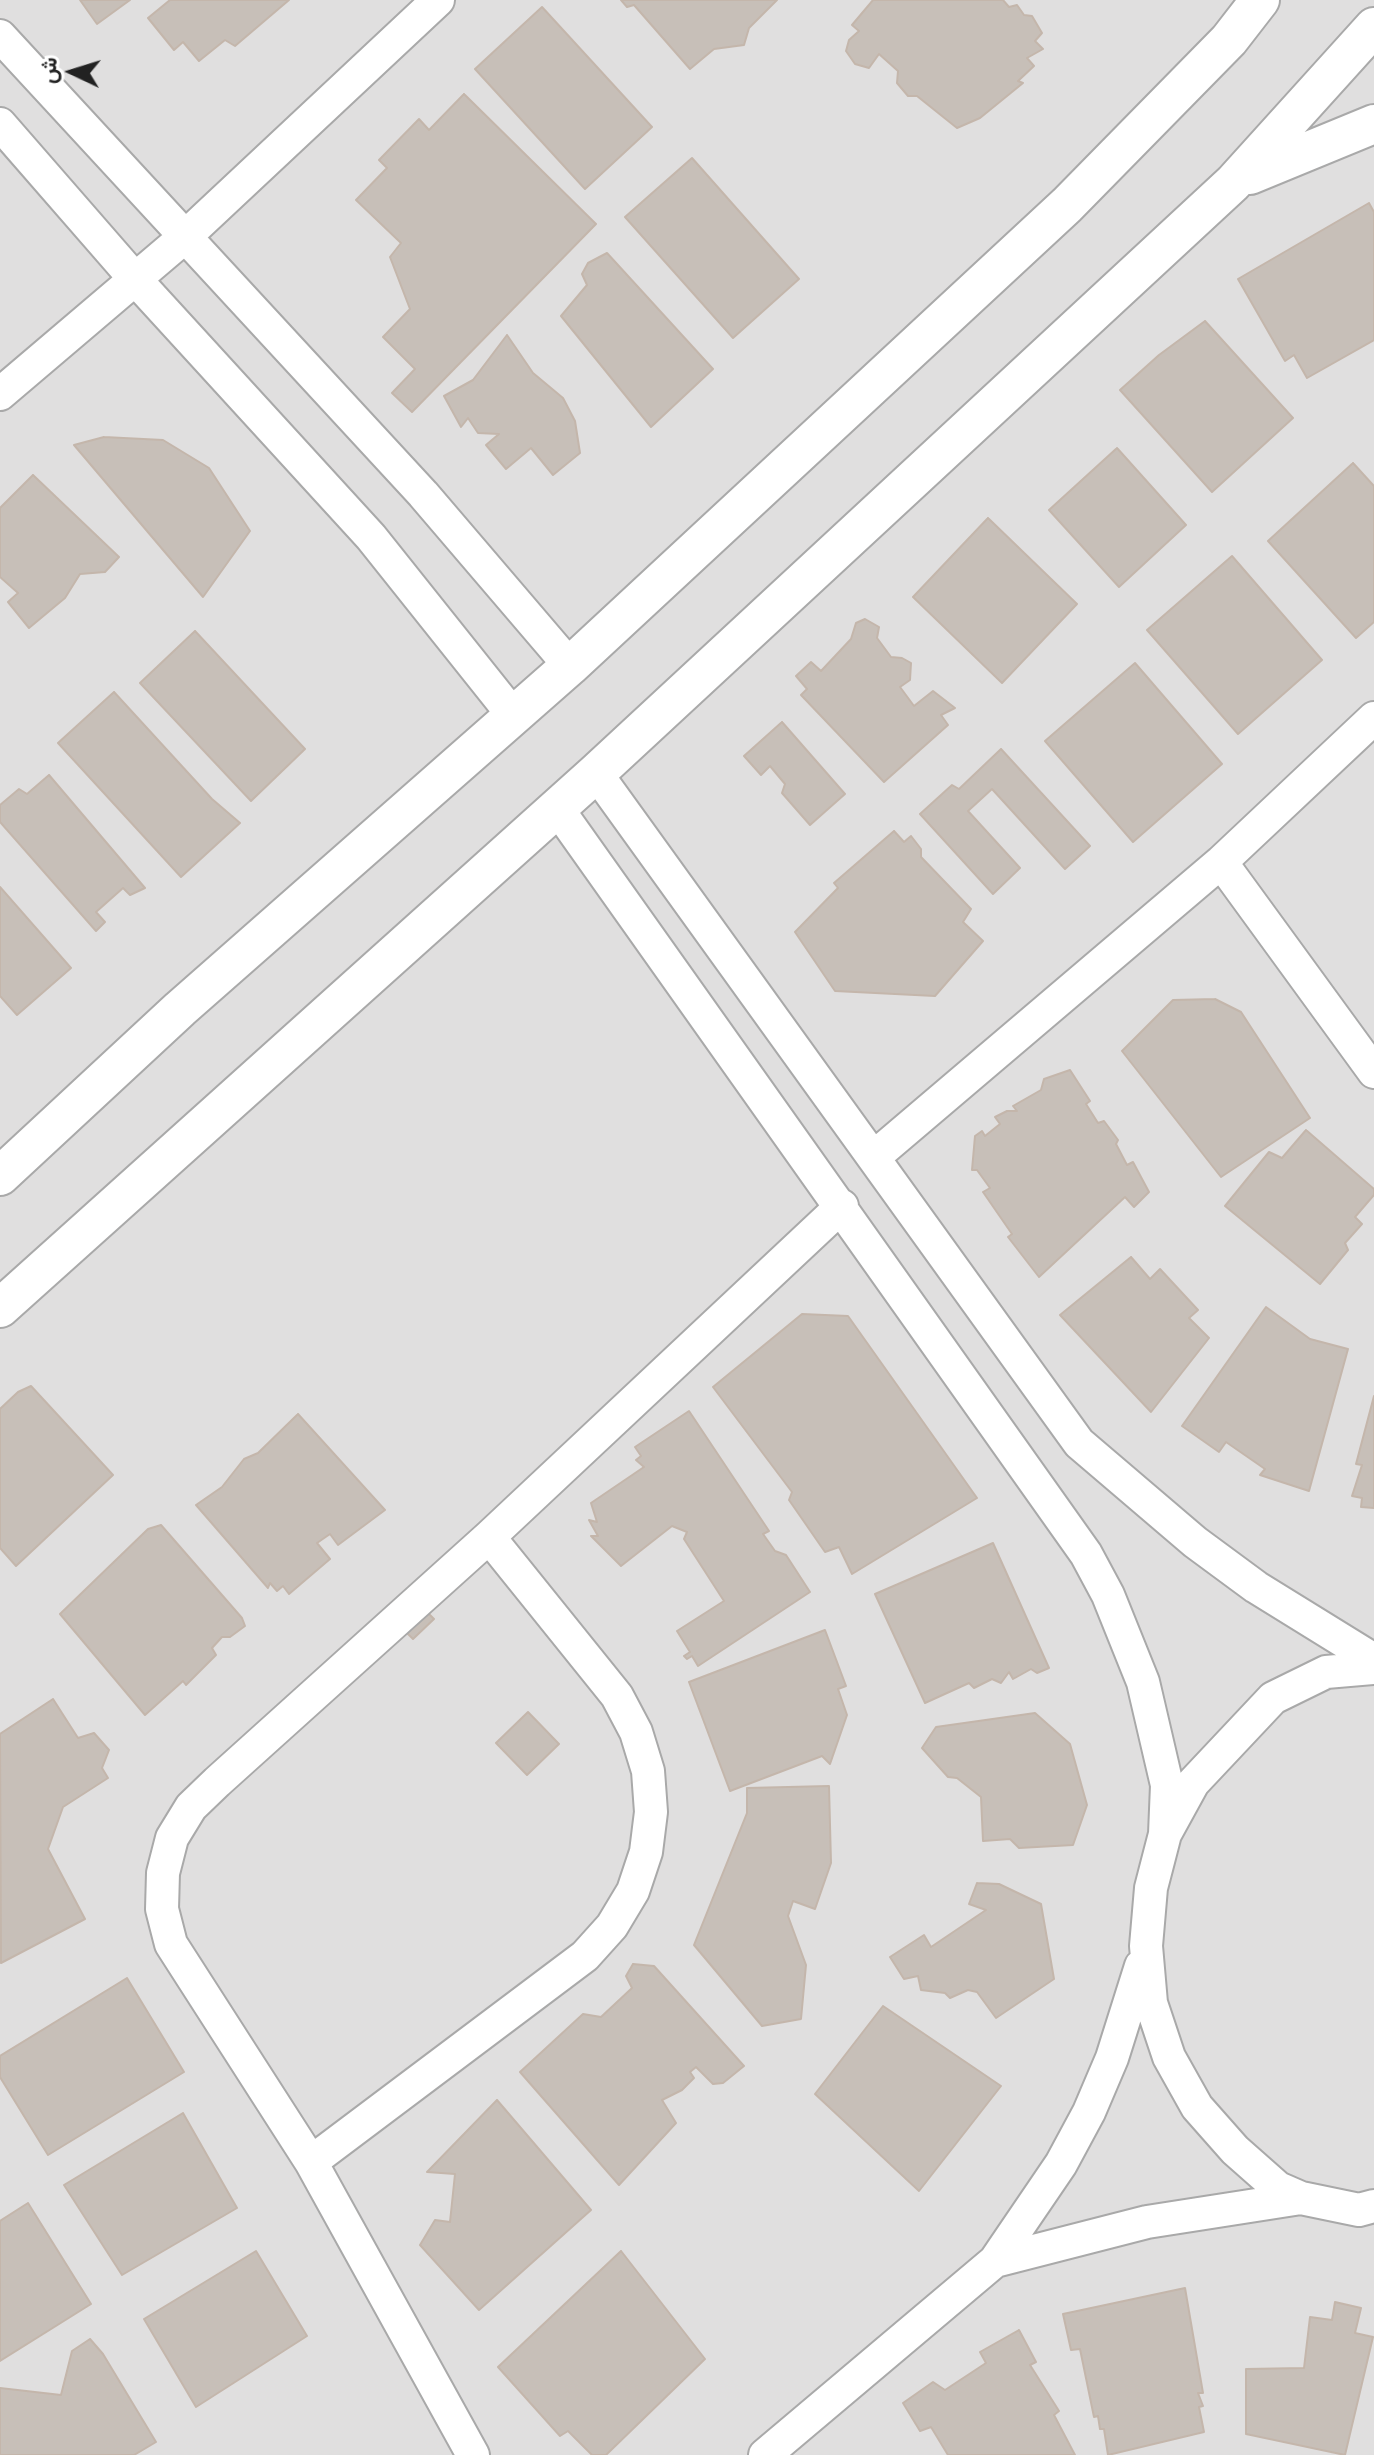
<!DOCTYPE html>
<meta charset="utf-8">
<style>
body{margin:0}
#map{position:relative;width:1374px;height:2455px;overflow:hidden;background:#f2efe9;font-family:Jost,Vazirmatn,sans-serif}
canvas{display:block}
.north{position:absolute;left:32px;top:32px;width:80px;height:80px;-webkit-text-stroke:6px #fff;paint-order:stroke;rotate:274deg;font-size:22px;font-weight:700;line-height:32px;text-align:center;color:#222}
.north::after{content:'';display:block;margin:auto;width:28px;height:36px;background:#222;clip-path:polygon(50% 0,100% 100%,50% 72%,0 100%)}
</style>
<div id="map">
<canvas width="1374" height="2455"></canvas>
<div class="north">ش</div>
</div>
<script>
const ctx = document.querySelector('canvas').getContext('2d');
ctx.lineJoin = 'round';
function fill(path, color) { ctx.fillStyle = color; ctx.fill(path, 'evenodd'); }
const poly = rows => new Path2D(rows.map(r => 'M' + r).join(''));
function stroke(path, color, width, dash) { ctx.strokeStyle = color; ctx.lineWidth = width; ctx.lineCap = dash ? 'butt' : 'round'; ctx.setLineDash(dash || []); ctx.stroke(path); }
const residential = poly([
 [0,0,1374,0,1374,2455,0,2455]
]);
const building = poly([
 [80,0,130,0,97,24,80,0],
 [170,0,289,0,235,46,225,40,199,61,183,42,174,50,148,18,170,0],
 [621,0,777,0,749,28,744,45,714,49,690,69,634,5,627,7,621,0],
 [873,0,1003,0,1009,7,1017,5,1024,15,1032,16,1042,33,1035,41,1043,49,1027,58,1034,66,1018,81,1023,83,980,118,957,128,917,96,908,96,897,83,898,71,879,54,869,68,855,64,846,51,849,40,859,31,852,25,873,0],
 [542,7,652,127,585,189,475,69,542,7],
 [464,94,596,224,412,412,392,393,415,369,383,337,410,309,390,257,401,243,356,200,387,168,379,160,419,119,429,130,464,94],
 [692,158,799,279,733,338,625,217,692,158],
 [1369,203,1374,212,1374,340,1307,378,1294,355,1285,361,1238,279,1369,203],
 [607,253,713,369,651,427,561,316,587,285,582,274,588,263,607,253],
 [1205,321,1293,418,1212,492,1120,390,1159,355,1205,321],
 [507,335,533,373,563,398,575,421,580,453,553,475,531,448,506,469,486,445,499,434,478,433,468,418,461,427,444,396,473,380,507,335],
 [104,437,163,440,209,468,250,531,203,597,74,445,104,437],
 [1117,448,1186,525,1119,587,1049,510,1117,448],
 [1353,463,1374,486,1374,622,1356,638,1268,541,1353,463],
 [33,475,119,557,105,572,80,574,65,598,29,628,8,602,18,593,0,577,0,508,33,475],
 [988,518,1077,604,1002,683,913,597,988,518],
 [1232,556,1322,660,1238,734,1147,630,1232,556],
 [865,619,879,627,877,638,891,657,902,658,911,663,910,680,900,687,914,706,933,691,955,708,941,715,948,725,884,782,801,695,807,689,796,676,811,662,821,671,851,639,856,623,865,619],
 [195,631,305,749,251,801,140,683,195,631],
 [1135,663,1222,764,1133,842,1045,741,1135,663],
 [114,692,212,799,240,823,181,877,58,743,114,692],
 [782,722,845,794,810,825,782,793,785,784,770,766,761,775,744,756,782,722],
 [1001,749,1090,846,1065,869,992,789,968,811,1020,868,993,894,920,814,952,785,959,789,1001,749],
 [49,775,145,888,130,895,123,888,96,912,105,922,96,931,0,822,0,805,19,789,27,794,49,775],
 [894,831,904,842,911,836,921,849,921,857,971,909,963,922,983,941,935,996,835,991,795,932,838,888,834,883,894,831],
 [0,887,71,968,17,1015,0,996,0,887],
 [1215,999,1241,1012,1310,1118,1221,1177,1122,1051,1173,1000,1215,999],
 [1070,1070,1090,1101,1086,1104,1098,1123,1104,1121,1118,1140,1116,1144,1127,1165,1133,1162,1149,1192,1134,1207,1125,1197,1039,1277,1008,1237,1012,1234,983,1192,990,1188,977,1170,972,1170,975,1136,982,1131,985,1136,1000,1124,995,1117,1007,1111,1017,1111,1013,1106,1041,1090,1044,1079,1070,1070],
 [1306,1130,1374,1189,1374,1195,1355,1217,1362,1224,1345,1243,1348,1250,1320,1284,1225,1206,1269,1152,1282,1158,1306,1130],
 [1131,1257,1150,1279,1160,1269,1198,1310,1189,1318,1209,1338,1151,1412,1060,1315,1131,1257],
 [1266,1307,1310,1339,1348,1349,1309,1491,1260,1475,1265,1469,1226,1442,1219,1452,1182,1426,1266,1307],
 [802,1314,848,1316,977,1498,852,1574,839,1547,825,1552,789,1500,792,1492,713,1387,802,1314],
 [31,1386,113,1475,16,1566,0,1548,0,1409,18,1392,31,1386],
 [1374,1396,1374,1508,1361,1507,1362,1498,1352,1496,1362,1465,1356,1464,1374,1396],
 [689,1411,769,1531,763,1534,775,1551,786,1555,810,1592,698,1666,692,1656,687,1659,684,1656,690,1652,677,1631,724,1601,684,1539,687,1532,672,1526,621,1566,591,1536,598,1536,589,1520,597,1522,591,1503,644,1467,636,1460,641,1456,635,1447,689,1411],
 [298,1414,385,1510,338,1545,330,1534,317,1543,330,1559,289,1594,283,1586,277,1591,270,1583,268,1588,196,1505,222,1487,244,1459,258,1453,298,1414],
 [161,1525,242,1618,245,1626,230,1637,222,1637,212,1648,216,1655,186,1685,183,1681,145,1715,60,1614,148,1529,161,1525],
 [993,1543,1049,1668,1037,1673,1031,1669,1013,1679,1009,1672,1001,1683,992,1679,974,1688,969,1683,925,1703,875,1594,993,1543],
 [422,1607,434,1619,413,1639,401,1627,422,1607],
 [825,1630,846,1686,838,1689,847,1715,830,1764,822,1756,730,1791,689,1682,825,1630],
 [53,1699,78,1738,94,1733,109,1750,102,1768,108,1778,63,1807,48,1849,85,1919,1,1963,0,1734,53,1699],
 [528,1712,559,1744,527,1775,496,1743,528,1712],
 [1035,1713,1070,1744,1087,1805,1073,1845,1019,1848,1010,1839,983,1841,981,1797,957,1778,948,1777,922,1748,936,1727,1035,1713],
 [829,1786,831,1863,815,1909,793,1901,788,1916,806,1965,801,2019,762,2026,694,1945,747,1813,747,1788,829,1786],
 [977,1883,999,1884,1041,1904,1054,1979,996,2018,977,1992,968,1990,950,1998,945,1993,921,1990,918,1976,904,1979,890,1957,924,1935,931,1947,986,1910,969,1904,977,1883],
 [633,1964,654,1966,744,2066,723,2083,713,2084,696,2067,690,2072,694,2078,682,2090,662,2100,676,2123,619,2185,520,2072,583,2014,601,2017,632,1988,626,1976,633,1964],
 [127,1978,184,2072,48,2155,0,2077,0,2056,127,1978],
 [883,2006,1001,2086,919,2191,815,2094,883,2006],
 [497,2100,591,2210,479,2310,420,2245,435,2220,450,2222,455,2174,427,2172,497,2100],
 [183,2113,237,2208,122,2275,64,2185,183,2113],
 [28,2203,91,2304,0,2361,0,2221,28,2203],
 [256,2251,307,2336,196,2407,144,2319,256,2251],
 [621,2251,705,2359,606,2455,592,2455,568,2431,560,2436,498,2367,621,2251],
 [1185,2288,1203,2393,1198,2393,1203,2406,1199,2407,1204,2432,1108,2455,1104,2429,1100,2429,1098,2416,1094,2417,1080,2349,1071,2350,1063,2314,1185,2288],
 [1335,2302,1361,2308,1355,2333,1373,2337,1345,2455,1246,2434,1246,2369,1304,2368,1310,2317,1332,2320,1335,2302],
 [1019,2330,1036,2362,1030,2365,1059,2411,1054,2415,1075,2455,948,2455,931,2427,920,2431,903,2403,933,2382,945,2390,986,2363,980,2352,1019,2330],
 [90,2339,103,2354,156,2442,134,2455,0,2455,0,2388,61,2395,72,2351,90,2339]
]);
const minor = poly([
 [0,36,423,494,570,666],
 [0,124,135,279,371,537,513,715],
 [0,394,187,235,438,0],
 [596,773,1079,1443,1195,1542,1256,1587,1374,1660],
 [557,808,1086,1554,1108,1595,1143,1682,1167,1785,1165,1834],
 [1221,862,1374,1072],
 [874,1157,1221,862,1374,718],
 [1374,1668,1326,1672,1273,1698,1193,1783,1165,1834,1151,1888,1146,1946,1151,2003,1169,2057,1197,2107,1235,2150,1278,2188,1301,2198,1359,2210,1374,2206],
 [311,2162,585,1956,612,1926,633,1891,646,1852,651,1812,648,1771,636,1732,617,1696,489,1537],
 [995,2261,1147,2222,1301,2198],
 [473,2455,311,2162,171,1944,162,1909,163,1873,172,1838,191,1807,217,1782,489,1537,842,1206],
 [765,2455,995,2261,1061,2164,1089,2112,1112,2058,1141,1966]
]);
const tertiary = poly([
 [1250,175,1374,124],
 [0,1176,180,1009,570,666,1067,205,1229,40,1260,0],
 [0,1308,596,773,1233,183,1374,27]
]);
fill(residential, '#e0dfdf');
fill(building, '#c7bfb8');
stroke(building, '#c4b6ab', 2);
stroke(minor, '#a9a9a9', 36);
stroke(tertiary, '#a9a9a9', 42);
stroke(minor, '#fff', 32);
stroke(tertiary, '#fff', 38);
</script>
